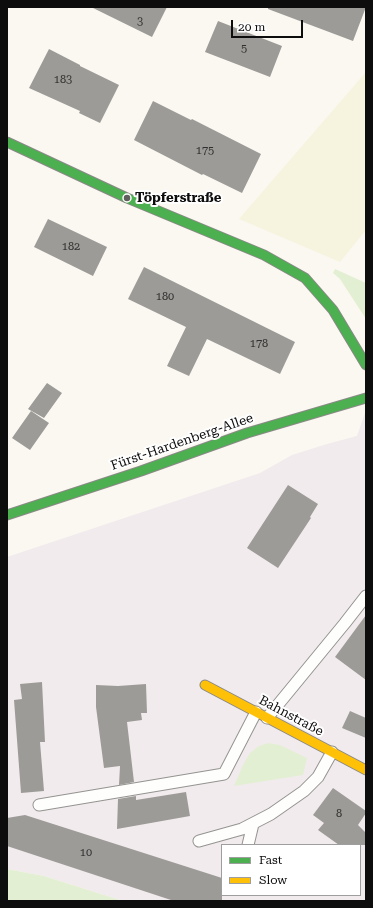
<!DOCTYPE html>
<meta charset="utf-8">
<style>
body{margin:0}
#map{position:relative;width:373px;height:908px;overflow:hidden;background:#faf8f1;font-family:"Roboto Serif",serif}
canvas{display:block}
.frame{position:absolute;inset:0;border:8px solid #0d0d0d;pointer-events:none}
.legend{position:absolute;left:221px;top:844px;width:140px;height:52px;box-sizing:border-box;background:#fff;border:1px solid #9e9e9e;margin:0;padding:5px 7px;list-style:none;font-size:12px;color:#0d0d0d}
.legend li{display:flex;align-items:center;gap:8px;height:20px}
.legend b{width:20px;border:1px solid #9e9e9e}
.scale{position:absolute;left:231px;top:20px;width:72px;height:18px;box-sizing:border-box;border:2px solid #0d0d0d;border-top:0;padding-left:5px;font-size:12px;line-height:14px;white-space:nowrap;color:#0d0d0d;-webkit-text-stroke:3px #fff;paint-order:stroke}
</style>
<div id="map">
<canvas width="373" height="908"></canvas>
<div class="frame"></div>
<ul class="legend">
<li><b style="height:5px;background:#4caf50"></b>Fast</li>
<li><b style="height:5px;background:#ffc107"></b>Slow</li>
</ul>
<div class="scale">20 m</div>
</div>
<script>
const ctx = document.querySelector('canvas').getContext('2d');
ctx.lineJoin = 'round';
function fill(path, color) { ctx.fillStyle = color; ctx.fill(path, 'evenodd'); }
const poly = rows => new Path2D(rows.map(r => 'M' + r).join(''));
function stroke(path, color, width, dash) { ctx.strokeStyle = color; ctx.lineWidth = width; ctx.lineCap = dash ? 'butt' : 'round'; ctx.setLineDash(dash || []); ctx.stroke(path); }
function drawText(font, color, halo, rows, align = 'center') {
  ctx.font = font + ' "Roboto Serif",serif'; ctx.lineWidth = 4; ctx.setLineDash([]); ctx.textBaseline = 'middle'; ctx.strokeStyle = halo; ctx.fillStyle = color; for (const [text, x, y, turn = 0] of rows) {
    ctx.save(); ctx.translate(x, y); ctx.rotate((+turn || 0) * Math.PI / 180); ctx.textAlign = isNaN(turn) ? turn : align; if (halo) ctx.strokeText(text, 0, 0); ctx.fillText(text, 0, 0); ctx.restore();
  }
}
const industrial = poly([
 [366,410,366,901,123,901,44,876,7,869,7,557,260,473,292,455,327,444,357,436],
 [222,845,360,845,360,895,222,895]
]);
const farmland = poly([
 [366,72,366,230,340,262,239,219]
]);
const green = poly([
 [335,269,366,283,366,319,340,279,333,273],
 [268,743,280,745,307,758,303,775,234,786,243,765,250,753,259,746],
 [7,869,44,876,123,901,7,901]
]);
const building = poly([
 [91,7,167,7,152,37],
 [268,7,366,7,353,41,268,9],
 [218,21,282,46,270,77,205,52],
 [49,49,80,65,80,66,119,85,100,123,79,113,80,111,29,88],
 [153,101,191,120,192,119,261,154,242,193,203,174,202,175,134,140],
 [48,219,107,247,93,276,34,247],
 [144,267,295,342,280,374,207,339,189,376,167,366,186,327,128,299],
 [47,383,62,393,44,418,28,409],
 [31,411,49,423,30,450,12,438],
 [288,485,318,504,310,517,311,518,278,568,247,548],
 [366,615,366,680,335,657],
 [42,682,45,742,40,742,44,791,21,793,14,700,22,699,20,684],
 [146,684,147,713,141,713,142,720,127,722,134,782,119,785,120,766,104,768,96,707,96,685,118,686],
 [350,711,366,718,366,738,342,728],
 [333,788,366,811,366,813,358,825,366,833,366,845,339,845,318,830,324,823,313,815],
 [186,792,190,816,117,829,118,799,136,796,136,800],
 [25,815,222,878,222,901,174,901,7,846,7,818]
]);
const lane = poly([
 [267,718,345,623,366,596],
 [39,805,224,774,256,712],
 [199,841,242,829,271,814,304,791,318,777,332,752],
 [248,845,253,824]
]);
const fast = poly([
 [7,142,127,198,264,255,305,278,333,310,366,365],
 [7,515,141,471,247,433,366,398]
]);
const slow = poly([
 [205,685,366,770]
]);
const markers = [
 [127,198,4,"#605f5d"]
];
const numberNames = [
 ["3",140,22],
 ["5",244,49],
 ["183",63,80],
 ["175",205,151],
 ["182",71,247],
 ["180",165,297],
 ["178",259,344],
 ["8",339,814],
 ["10",86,853]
];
const poiNames = [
 ["Töpferstraße",135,198]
];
const streetNames = [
 ["Fürst-Hardenberg-Allee",182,442,-19],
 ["Bahnstraße",291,716,28]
];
fill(industrial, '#f1ebee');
fill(farmland, '#f6f3de');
fill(green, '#e3efd2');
fill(building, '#9d9b97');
stroke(lane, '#949390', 13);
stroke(fast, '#8a8986', 11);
stroke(slow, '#8a8986', 11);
stroke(lane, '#fefefd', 11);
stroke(fast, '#4caf50', 9);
stroke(slow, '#ffc107', 9);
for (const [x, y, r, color] of markers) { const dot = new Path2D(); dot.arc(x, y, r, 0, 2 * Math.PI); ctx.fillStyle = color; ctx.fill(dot); stroke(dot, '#fff', 1.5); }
drawText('11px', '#313030', null, numberNames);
drawText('bold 13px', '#0d0d0d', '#fff', poiNames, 'left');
drawText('13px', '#0d0d0d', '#fff', streetNames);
</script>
